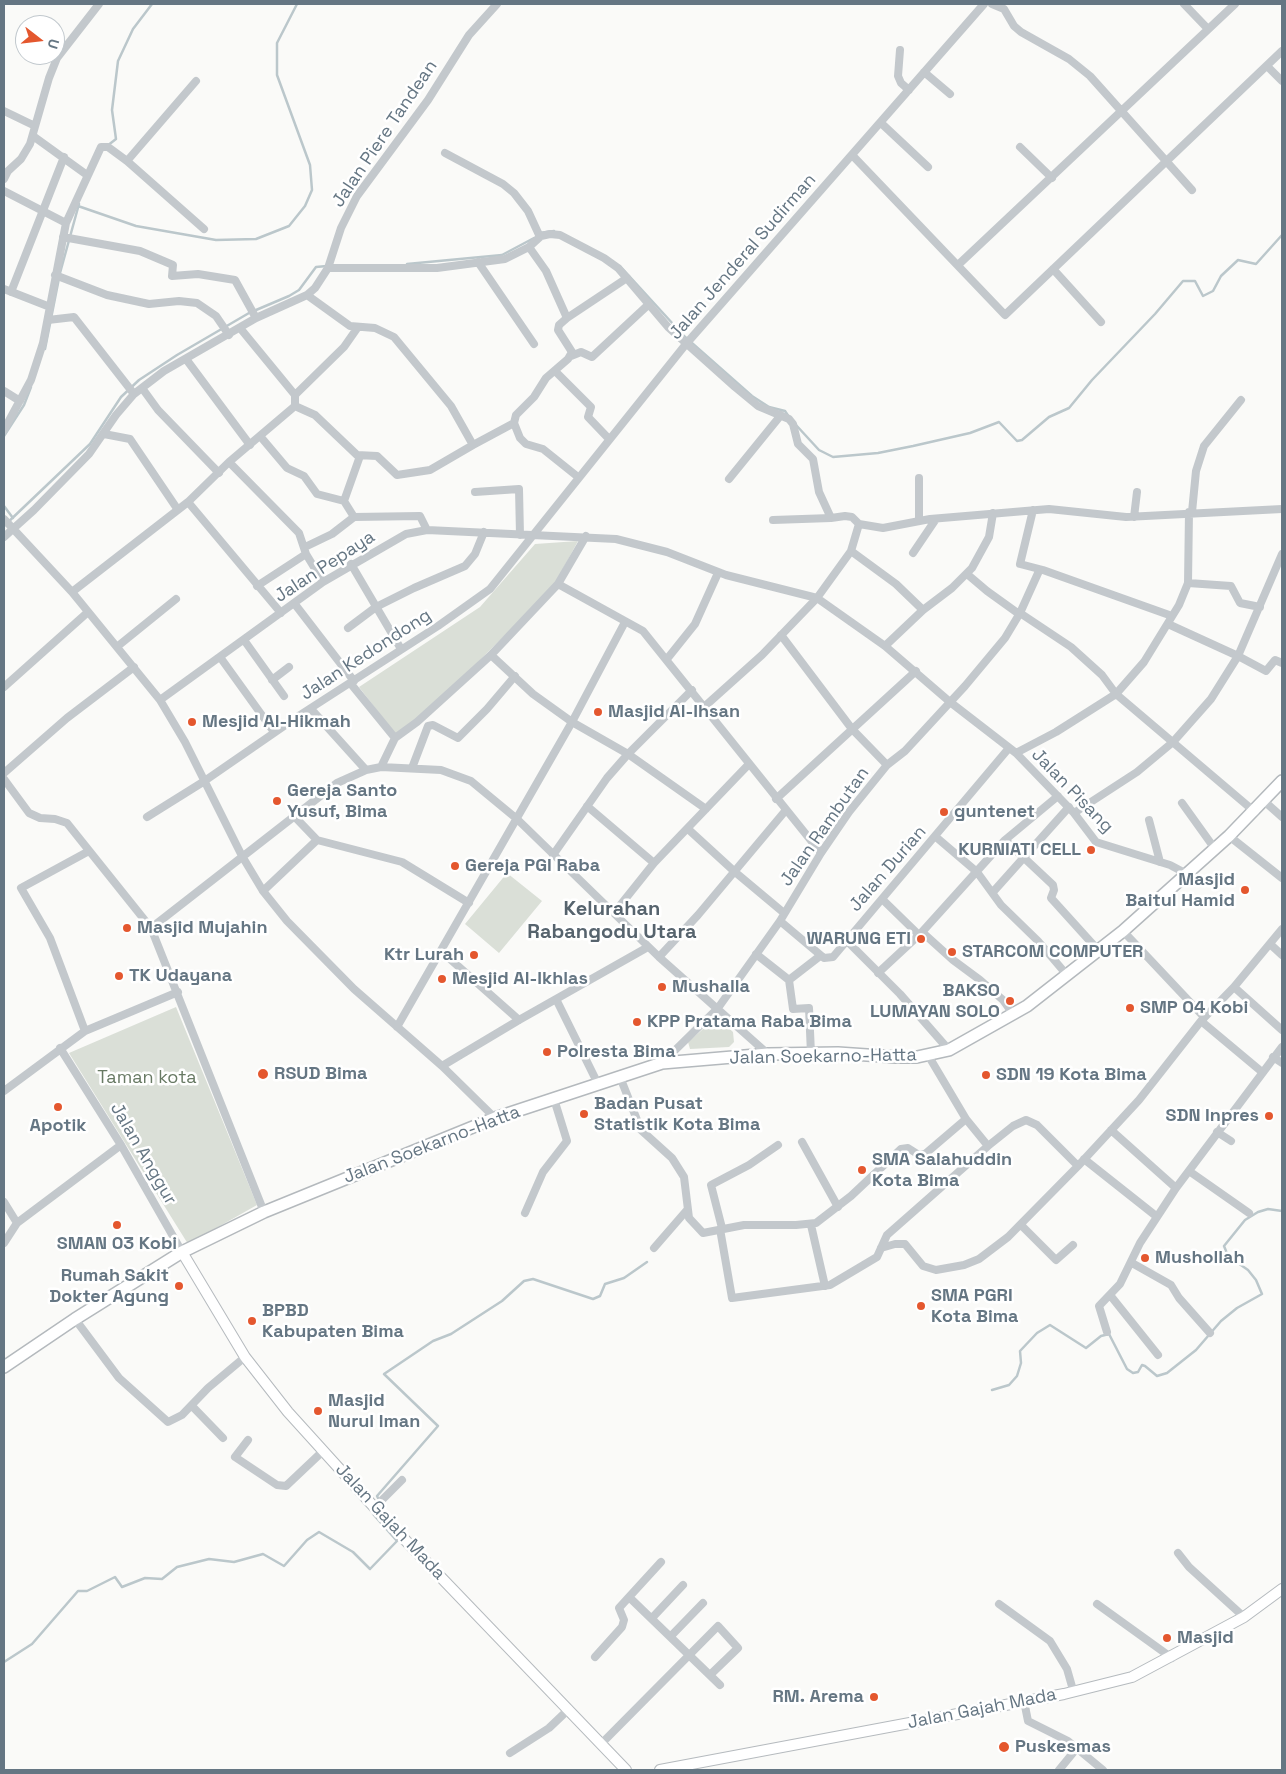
<!DOCTYPE html>
<style>
body{margin:0}
#map{position:relative;width:1286px;height:1774px;overflow:hidden;background:#fafaf8;font-family:"Space Grotesk",sans-serif}
canvas{display:block}
.frame{position:absolute;inset:0;border:5px solid #657683;pointer-events:none}
.north{position:absolute;left:15px;top:15px;width:50px;height:50px;box-sizing:border-box;background:#fff;border:1px solid #c1c8cd;border-radius:50%;rotate:106deg;font-size:14px;font-weight:700;line-height:20px;text-align:center;color:#657683}
.north::after{content:'';display:block;margin:auto;width:18px;height:22px;background:#e4572e;clip-path:polygon(50% 0,100% 100%,50% 72%,0 100%)}
</style>
<div id="map">
<canvas width="1286" height="1774"></canvas>
<div class="frame"></div>
<div class="north">U</div>
</div>
<script>
const ctx = document.querySelector('canvas').getContext('2d');
ctx.lineJoin = 'round';
function fill(path, color) { ctx.fillStyle = color; ctx.fill(path, 'evenodd'); }
const poly = rows => new Path2D(rows.map(r => 'M' + r).join(''));
function stroke(path, color, width, dash) { ctx.strokeStyle = color; ctx.lineWidth = width; ctx.lineCap = dash ? 'butt' : 'round'; ctx.setLineDash(dash || []); ctx.stroke(path); }
function drawText(font, color, halo, rows, align = 'center') {
  ctx.font = font + ' "Space Grotesk",sans-serif'; ctx.lineWidth = 5; ctx.setLineDash([]); ctx.textBaseline = 'middle'; ctx.strokeStyle = halo; ctx.fillStyle = color; for (const [text, x, y, turn = 0] of rows) {
    ctx.save(); ctx.translate(x, y); ctx.rotate((+turn || 0) * Math.PI / 180); ctx.textAlign = isNaN(turn) ? turn : align; if (halo) ctx.strokeText(text, 0, 0); ctx.fillText(text, 0, 0); ctx.restore();
  }
}
const green = poly([
 [578,541,553,587,433,707,396,735,359,687,480,607,535,544],
 [507,873,542,901,499,953,465,924],
 [176,1007,257,1205,188,1244,69,1053],
 [717,1017,733,1032,734,1042,729,1047,690,1049,688,1042]
]);
const stream = poly([
 [107,146,116,139,112,110,118,61,133,29,152,4],
 [78,206,136,226,216,240,256,239,289,226,305,206,312,190,310,165,277,75,277,43,297,4],
 [540,233,554,231],
 [407,264,502,255,534,238],
 [620,266,684,336,752,396,769,407,785,411,789,417],
 [45,349,60,273,79,204],
 [796,425,819,450,833,457,878,453,913,446,970,433,999,422,1017,441,1022,440,1049,417,1069,408,1092,380,1155,314,1183,281,1195,281,1203,296,1213,291,1221,276,1238,260,1256,264,1282,235],
 [4,436,24,405,31,387],
 [4,506,13,518],
 [4,526,90,444,121,397,139,380,177,355,249,313,289,296,299,290,316,267,327,266],
 [992,1390,1009,1385,1017,1376,1021,1363,1020,1351,1037,1333,1050,1325,1086,1348,1101,1336,1109,1334,1127,1369,1133,1373,1138,1372,1142,1365,1145,1366,1157,1376,1167,1373,1196,1350,1221,1321,1237,1308,1262,1294,1256,1280,1248,1270,1228,1256,1224,1246,1245,1220,1258,1212,1268,1209,1282,1211],
 [379,1500,377,1496,438,1426,384,1374,433,1341,451,1334,502,1301,524,1281,533,1279,593,1299,600,1296,605,1284,624,1278,647,1262],
 [4,1662,32,1644,78,1591,87,1591,115,1577,122,1587,145,1578,162,1579,177,1567,209,1559,234,1562,263,1554,284,1566,307,1540,319,1532,353,1552,370,1569,397,1541,373,1514,376,1511]
]);
const minor = poly([
 [992,4,1004,9,1014,26,1021,32,1069,59,1090,76,1192,190],
 [1184,4,1208,29],
 [900,50,898,76,901,83,909,90],
 [1267,66,1282,81],
 [924,72,950,94],
 [4,111,35,126],
 [881,123,928,167],
 [33,136,87,175],
 [1020,147,1052,178],
 [445,153,503,184,514,193,528,211,540,237],
 [853,156,1005,315,1282,51],
 [127,161,196,81],
 [4,179,8,171,21,159,30,144,49,78,57,58,99,4],
 [4,191,66,223],
 [63,237,140,251,173,265,172,276,198,274,235,280,256,318],
 [529,247,546,271,567,318,559,325,558,330,572,352,568,359,546,378,534,397,516,415,514,423,520,438,526,444,543,449,578,477],
 [478,262,534,344],
 [958,265,1235,4],
 [328,268,437,268,505,259,529,247,541,236,550,234,560,235,604,258,618,268,668,327,735,387,758,406,789,419,793,424,798,444,813,459,819,492,831,518,845,516,852,517,859,524,883,528,930,519,1049,509,1126,517,1282,509],
 [1053,269,1101,322],
 [55,275,107,295,149,304,179,301,197,303,216,316,229,335],
 [4,289,50,307],
 [11,292,64,157],
 [307,295,350,326,375,328,394,337,451,406,473,445,514,423],
 [567,318,627,278],
 [48,320,74,317,134,394],
 [240,328,295,395],
 [571,356,581,352,592,357,648,305],
 [186,359,250,445],
 [555,371,591,407,588,417,609,439],
 [142,388,158,410,219,473],
 [4,391,20,401],
 [295,406,315,415,357,455,377,456,397,475,430,470,473,445],
 [4,430,31,380,43,343,66,223,101,147,108,147,127,161,204,229],
 [104,434,130,439,178,510],
 [260,436,287,468,304,476,317,494,344,501],
 [360,456,344,501,354,517,420,516,427,530],
 [229,462,299,533,306,554,323,582],
 [919,478,919,521],
 [729,479,781,415],
 [475,492,519,489,520,535],
 [188,502,281,613],
 [1033,510,1020,564,1043,570,1172,616],
 [1192,512,1196,471,1204,446,1241,400],
 [1134,517,1137,492],
 [4,519,72,592,160,700,185,742,242,856,263,891,287,921,354,989,442,1066,495,1118],
 [773,520,831,518],
 [586,536,558,584,643,631,821,853],
 [4,537,34,510,89,454,116,415,134,394,164,371,256,318,307,295,315,288,328,268,341,228,357,196,428,100,469,35,497,4],
 [305,547,332,534,354,517],
 [851,551,896,584,923,610],
 [913,553,936,519],
 [351,564,401,649],
 [967,574,987,591,1019,614],
 [1188,583,1231,586,1240,603,1260,607],
 [257,586,306,554],
 [72,592,188,502,229,462,295,406,295,395,344,347,358,327],
 [294,603,354,681],
 [1020,613,1071,647,1102,675,1116,694,1255,812],
 [1168,624,1238,656,1266,671,1275,660,1282,663],
 [348,628,376,607,414,588,465,566,475,554,484,532],
 [781,635,852,729,887,765],
 [244,640,284,696],
 [118,646,176,599],
 [885,646,923,610,952,588,972,568,989,537,993,513],
 [491,655,533,694,572,722,628,754,706,809],
 [220,657,274,732],
 [667,659,695,624,718,573],
 [272,680,289,667],
 [351,684,395,738],
 [4,687,88,612],
 [160,700,323,582,406,534,427,530,616,539,667,552,726,575,817,598,885,646,950,702,1016,753,1074,813,1096,842,1170,865,1187,874],
 [704,707,762,655,817,598,851,551,859,524],
 [311,709,366,770],
 [1016,753,1056,732,1116,694,1144,662,1179,605,1188,583,1189,512],
 [381,767,395,738,417,722,491,655,558,584],
 [412,768,428,726,433,725,458,738,487,709,515,676],
 [4,773,67,718,134,667],
 [4,779,29,813,40,818,55,819,67,823,151,928],
 [776,799,916,671],
 [1264,801,1282,817],
 [1182,803,1215,849],
 [587,806,654,863],
 [1074,813,1137,772,1173,742,1211,699,1238,656,1282,554],
 [294,816,317,840,402,862,469,903],
 [147,817,203,782,300,715,438,626,490,589,686,344,984,4],
 [1149,820,1160,862],
 [688,829,735,872,784,913],
 [1229,836,1282,878],
 [936,837,977,872,1001,905,1038,941,1067,975],
 [1005,840,1053,885,1054,890,1051,898,1098,950],
 [553,855,607,778,628,754,692,690],
 [263,891,317,840],
 [993,892,1069,807],
 [882,899,919,935,922,932,953,960,980,980,1003,1000,1013,1014],
 [614,913,654,863,749,764],
 [780,921,824,958,833,957,1009,748],
 [1123,931,1204,1017],
 [922,932,1005,840,1058,796],
 [846,940,900,994,949,1050],
 [1270,944,1282,955],
 [441,951,519,1020],
 [756,954,789,980,820,956],
 [659,957,698,915,786,810],
 [878,973,919,935],
 [789,980,793,1009,809,1008,811,1054],
 [1234,987,1282,1030],
 [556,999,598,1084],
 [1201,1021,1262,1072],
 [397,1027,572,722,625,622],
 [85,1031,50,938,21,888,89,851],
 [60,1048,121,1145,182,1252],
 [1273,1057,1282,1063],
 [662,1063,718,1008,780,921,821,853,849,812,887,765,905,751,965,686,1005,638,1020,613,1039,571],
 [442,1066,519,1020,648,947],
 [620,1077,641,1130,672,1158,684,1177,689,1218,703,1233,744,1225,796,1225,816,1223,851,1196,901,1149,908,1148,919,1155,925,1154,966,1119],
 [4,1091,85,1031,178,992],
 [1111,1130,1176,1188],
 [1217,1132,1231,1141],
 [802,1142,838,1207],
 [1084,1159,1156,1216],
 [1078,1166,1139,1100,1201,1021,1234,987,1282,929],
 [1189,1171,1249,1213],
 [4,1202,17,1223],
 [264,1212,151,928,337,783,366,770,381,767,441,770,471,781,517,819,659,957,768,1054],
 [525,1213,543,1172,567,1141,554,1099],
 [811,1225,825,1286],
 [1021,1225,1056,1260,1073,1245],
 [722,1228,711,1185,749,1165,778,1145],
 [720,1229,732,1298,830,1285,877,1257,887,1235,988,1146],
 [4,1243,17,1223,121,1145],
 [654,1248,687,1210],
 [881,1248,895,1244,905,1244,923,1266,936,1270,964,1265,979,1259,1008,1237,1078,1166,1037,1125,1026,1120,1013,1126,988,1146,966,1119,928,1055],
 [1132,1263,1171,1285,1179,1298,1210,1333],
 [1110,1295,1158,1355],
 [75,1319,119,1378,168,1422,182,1415,208,1388,245,1357],
 [1107,1332,1099,1306,1120,1284,1140,1243,1176,1188,1282,1047],
 [192,1406,223,1438],
 [248,1440,235,1457,277,1485,286,1486,323,1451],
 [375,1507,402,1480],
 [1178,1553,1189,1567,1244,1617],
 [661,1562,629,1597,720,1685],
 [999,1604,1050,1641,1067,1669,1073,1690],
 [1097,1604,1172,1658],
 [652,1618,683,1585],
 [671,1636,703,1603],
 [595,1657,622,1627,624,1620,619,1608,629,1597],
 [1024,1701,1028,1721,1068,1741,1103,1770],
 [602,1743,718,1626,738,1648,710,1675],
 [510,1753,549,1728,569,1709],
 [1059,1770,1077,1748]
]);
const major = poly([
 [182,1252,245,1357,288,1412,384,1518,626,1770],
 [660,1770,1064,1694,1132,1677,1244,1617,1282,1589]
]);
const highway = poly([
 [4,1367,75,1319,182,1252,264,1212,495,1118,662,1063,768,1054,838,1053,896,1057,917,1057,949,1050,1027,1006,1123,931,1229,836,1282,781]
]);
const markers = [
 [598,712,5,"#e4572e"],
 [192,722,5,"#e4572e"],
 [277,801,5,"#e4572e"],
 [944,812,5,"#e4572e"],
 [1091,850,5,"#e4572e"],
 [455,866,5,"#e4572e"],
 [1245,890,5,"#e4572e"],
 [127,928,5,"#e4572e"],
 [921,939,5,"#e4572e"],
 [952,952,5,"#e4572e"],
 [474,955,5,"#e4572e"],
 [119,976,5,"#e4572e"],
 [442,979,5,"#e4572e"],
 [662,987,5,"#e4572e"],
 [1010,1001,5,"#e4572e"],
 [1130,1008,5,"#e4572e"],
 [637,1022,5,"#e4572e"],
 [547,1052,5,"#e4572e"],
 [263,1074,6,"#e4572e"],
 [986,1075,5,"#e4572e"],
 [58,1107,5,"#e4572e"],
 [584,1114,5,"#e4572e"],
 [1269,1116,5,"#e4572e"],
 [862,1170,5,"#e4572e"],
 [117,1225,5,"#e4572e"],
 [1145,1258,5,"#e4572e"],
 [179,1286,5,"#e4572e"],
 [921,1306,5,"#e4572e"],
 [252,1321,5,"#e4572e"],
 [318,1411,5,"#e4572e"],
 [1167,1638,5,"#e4572e"],
 [874,1697,5,"#e4572e"],
 [1004,1747,6,"#e4572e"]
];
const streetNames = [
 ["Jalan Piere Tandean",385,134,-56],
 ["Jalan Jenderal Sudirman",743,257,-49],
 ["Jalan Pepaya",325,567,-33],
 ["Jalan Kedondong",366,655,-33],
 ["Jalan Pisang",1072,791,46],
 ["Jalan Rambutan",825,827,-55],
 ["Jalan Durian",888,869,-49],
 ["Jalan Soekarno-Hatta",823,1057,-1],
 ["Jalan Soekarno-Hatta",432,1145,-21],
 ["Jalan Anggur",143,1154,60],
 ["Jalan Gajah Mada",390,1522,47],
 ["Jalan Gajah Mada",982,1709,-11]
];
const poiNames = [
 ["Masjid Al-Ihsan",608,712],
 ["Mesjid Al-Hikmah",202,722],
 ["Gereja Santo",287,791],
 ["Yusuf, Bima",287,812],
 ["guntenet",954,812],
 ["KURNIATI CELL",1081,850,"right"],
 ["Gereja PGI Raba",465,866],
 ["Masjid",1235,880,"right"],
 ["Baitul Hamid",1235,901,"right"],
 ["Masjid Mujahin",137,928],
 ["WARUNG ETI",911,939,"right"],
 ["STARCOM COMPUTER",962,952],
 ["Ktr Lurah",464,955,"right"],
 ["TK Udayana",129,976],
 ["Mesjid Al-Ikhlas",452,979],
 ["Mushalla",672,987],
 ["BAKSO",1000,991,"right"],
 ["LUMAYAN SOLO",1000,1012,"right"],
 ["SMP 04 Kobi",1140,1008],
 ["KPP Pratama Raba Bima",647,1022],
 ["Polresta Bima",557,1052],
 ["RSUD Bima",274,1074],
 ["SDN 19 Kota Bima",996,1075],
 ["Badan Pusat",594,1104],
 ["Statistik Kota Bima",594,1125],
 ["SDN Inpres",1259,1116,"right"],
 ["Apotik",58,1126,"center"],
 ["SMA Salahuddin",872,1160],
 ["Kota Bima",872,1181],
 ["SMAN 03 Kobi",117,1244,"center"],
 ["Mushollah",1155,1258],
 ["Rumah Sakit",169,1276,"right"],
 ["Dokter Agung",169,1297,"right"],
 ["SMA PGRI",931,1296],
 ["Kota Bima",931,1317],
 ["BPBD",262,1311],
 ["Kabupaten Bima",262,1332],
 ["Masjid",328,1401],
 ["Nurul Iman",328,1422],
 ["Masjid",1177,1638],
 ["RM. Arema",864,1697,"right"],
 ["Puskesmas",1015,1747]
];
const parkNames = [
 ["Taman kota",147,1078]
];
const quarterNames = [
 ["Kelurahan",612,910],
 ["Rabangodu Utara",612,933]
];
fill(green, '#dadfd7');
stroke(stream, '#bbc7cb', 2.5);
stroke(major, '#b5babe', 12);
stroke(highway, '#b4b9bd', 14);
stroke(minor, '#c3c8cc', 8);
stroke(major, '#fff', 10);
stroke(highway, '#fff', 11);
for (const [x, y, r, color] of markers) { const dot = new Path2D(); dot.arc(x, y, r, 0, 2 * Math.PI); ctx.fillStyle = color; ctx.fill(dot); stroke(dot, '#fff', 2); }
drawText('18px', '#657683', '#fff', streetNames);
drawText('bold 18px', '#657683', '#fff', poiNames, 'left');
drawText('18px', '#687a64', '#fff', parkNames);
drawText('bold 20px', '#57646e', '#fff', quarterNames);
</script>
